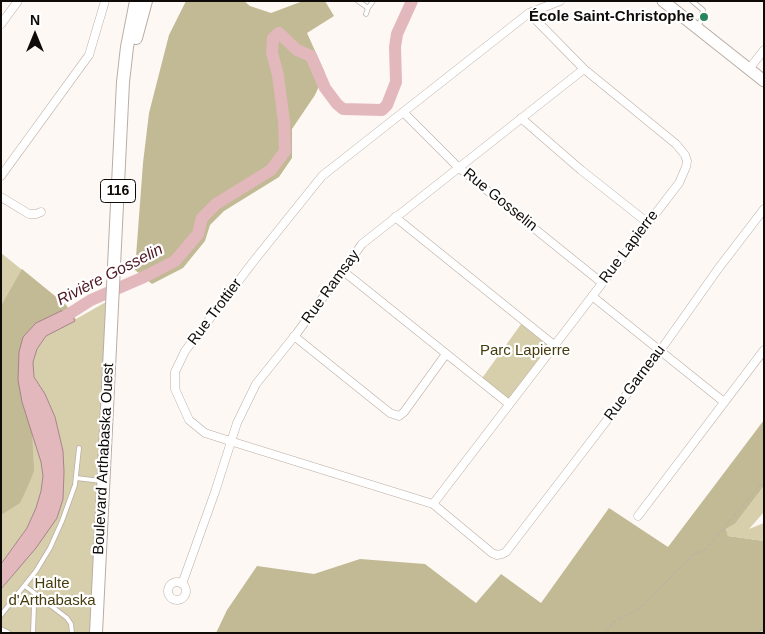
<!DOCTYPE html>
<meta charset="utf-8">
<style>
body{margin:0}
#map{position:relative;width:765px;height:634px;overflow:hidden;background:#fdf8f4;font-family:Helvetica,sans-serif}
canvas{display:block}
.frame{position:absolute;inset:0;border:2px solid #0f0b08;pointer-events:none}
.north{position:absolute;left:10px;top:10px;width:50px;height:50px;-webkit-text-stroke:4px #fff;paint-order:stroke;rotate:0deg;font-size:14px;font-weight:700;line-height:20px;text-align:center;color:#0f0b08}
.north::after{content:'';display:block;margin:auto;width:18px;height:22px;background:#0f0b08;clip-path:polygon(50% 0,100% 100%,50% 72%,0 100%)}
</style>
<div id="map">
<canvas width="765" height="634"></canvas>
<div class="frame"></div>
<div class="north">N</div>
</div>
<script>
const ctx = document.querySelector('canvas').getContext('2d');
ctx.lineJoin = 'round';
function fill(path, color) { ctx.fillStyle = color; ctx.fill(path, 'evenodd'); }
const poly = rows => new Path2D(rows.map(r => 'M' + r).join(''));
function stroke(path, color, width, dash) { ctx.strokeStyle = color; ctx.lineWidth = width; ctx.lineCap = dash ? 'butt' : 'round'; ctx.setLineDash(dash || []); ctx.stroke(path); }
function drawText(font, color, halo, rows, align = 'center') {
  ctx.font = font + ' Helvetica,sans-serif'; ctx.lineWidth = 4.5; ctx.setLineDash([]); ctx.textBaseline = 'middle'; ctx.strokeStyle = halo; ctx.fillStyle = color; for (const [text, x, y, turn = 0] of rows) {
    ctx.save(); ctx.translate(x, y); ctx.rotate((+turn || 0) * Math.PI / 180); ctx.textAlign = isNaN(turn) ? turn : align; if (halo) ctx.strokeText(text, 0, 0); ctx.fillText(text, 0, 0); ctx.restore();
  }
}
const green = poly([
 [1,253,66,305,76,319,106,302,90,633,1,633,1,590,57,518,63,499,64,472,63,451,55,417,45,394,34,377,33,362,37,349,46,336,60,328,36,323,22,402,41,462,43,476,41,491,36,508,27,528,1,564],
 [524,320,554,345,509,404,480,381],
 [764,486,764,512,749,529,764,523,764,541,728,536,726,529,735,524]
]);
const forest = poly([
 [186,1,244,1,250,6,271,13,303,1,325,1,334,16,307,33,325,73,315,95,292,129,292,158,279,177,224,211,210,225,205,241,183,268,152,284,135,270,143,163,149,113,169,35],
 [22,269,66,305,71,313,61,311,36,323,23,337,22,402,32,431,34,471,28,486,20,503,1,515,1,306],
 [764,420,764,486,735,524,726,529,728,536,764,541,764,633,761,631,760,633,216,633,227,610,257,566,314,574,360,559,425,564,476,603,501,574,541,603,609,508,668,547]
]);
const water = poly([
 [61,311,71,313,75,321,46,336,37,349,33,362,34,377,45,394,55,417,63,451,64,472,63,499,57,518,36,548,1,589,1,564,27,528,36,508,41,491,43,476,41,462,22,402,18,380,19,352,23,337,36,323,61,311]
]);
const river = poly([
 [58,321,91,300,144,277,175,261,198,234,202,218,216,204,271,170,285,151,284,122,278,75,272,53,273,38,279,33,297,50,311,56,325,88,337,104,343,109,382,110,387,105,396,82,395,47,397,34,412,1]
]);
const path = poly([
 [606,633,613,622,638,610,694,554,705,550,764,481],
 [759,633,764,626]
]);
const lane = poly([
 [358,1,368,8],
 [692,1,703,10,699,27],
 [366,14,368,8,373,1],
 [76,478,101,481],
 [25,586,67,618,71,624,72,633],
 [1,615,36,571,50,548,62,521,75,485,79,448],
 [1,629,9,633],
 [33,633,34,605,36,595]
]);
const street = poly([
 [560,1,529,13,322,176,253,262,185,351,175,372,175,389,189,420,205,433,230,441,433,504,492,553,497,555,502,554,506,552,660,351,718,269,764,209],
 [1,24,18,1],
 [749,69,764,50],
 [403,112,458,167,602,283],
 [521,118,581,170,648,223],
 [1,176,89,55,105,1],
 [1,197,29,214,36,214,41,212],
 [395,217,554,345],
 [343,271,509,404],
 [592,296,724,402],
 [294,336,390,413,399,416,404,412,446,354],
 [433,504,679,183,686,167,687,161,685,155,676,144,584,69,529,13],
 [638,516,764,350],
 '168 591a9 9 0 1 1 18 0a9 9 0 1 1-18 0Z',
 [182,584,215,492,237,423,256,384,297,333,362,244,584,69]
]);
const secondary = poly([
 [663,1,764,81]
]);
const primary = poly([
 [136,38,146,1],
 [96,633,123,82,127,47,136,1]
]);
const markers = [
 [704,17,5,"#28855c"]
];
const shields = [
 [118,191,35]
];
const shieldNames = [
 ["116",118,191]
];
const poiNames = [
 ["École Saint-Christophe",694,17]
];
const streetNames = [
 ["Rue Gosselin",500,200,39],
 ["Rue Lapierre",629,247,-53],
 ["Rue Ramsay",331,287,-54],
 ["Rue Trottier",215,312,-53],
 ["Rue Garneau",635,383,-53],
 ["Boulevard Arthabaska Ouest",104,459,-87]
];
const parkNames = [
 ["Parc Lapierre",525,351],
 ["Halte",52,584],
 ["d'Arthabaska",52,601]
];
const waterNames = [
 ["Rivière Gosselin",110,275,-27]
];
fill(green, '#d7ceab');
fill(forest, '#c2b995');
fill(water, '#e3b8bd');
stroke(water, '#a38487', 1);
stroke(river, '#e3b8bd', 12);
stroke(lane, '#baada5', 5.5);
stroke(street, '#baada5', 9);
stroke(secondary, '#baada5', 13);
stroke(primary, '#baada5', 14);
stroke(path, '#b5b1ad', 1, [4, 2.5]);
stroke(lane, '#fff', 4);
stroke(street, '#fff', 8);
stroke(secondary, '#fff', 11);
stroke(primary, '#fff', 12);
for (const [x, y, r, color] of markers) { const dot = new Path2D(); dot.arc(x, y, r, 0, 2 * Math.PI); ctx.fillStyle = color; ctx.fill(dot); stroke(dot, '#fff', 2); }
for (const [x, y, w] of shields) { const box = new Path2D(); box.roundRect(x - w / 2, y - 11.5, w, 23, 4); ctx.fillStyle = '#fff'; ctx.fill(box); stroke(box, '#0f0b08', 1); }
drawText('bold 14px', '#0f0b08', null, shieldNames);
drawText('bold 15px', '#0f0b08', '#fff', poiNames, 'right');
drawText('15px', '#0f0b08', '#fff', streetNames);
drawText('15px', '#463c0e', '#fff', parkNames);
drawText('italic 16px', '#4e1924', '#fff', waterNames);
</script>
